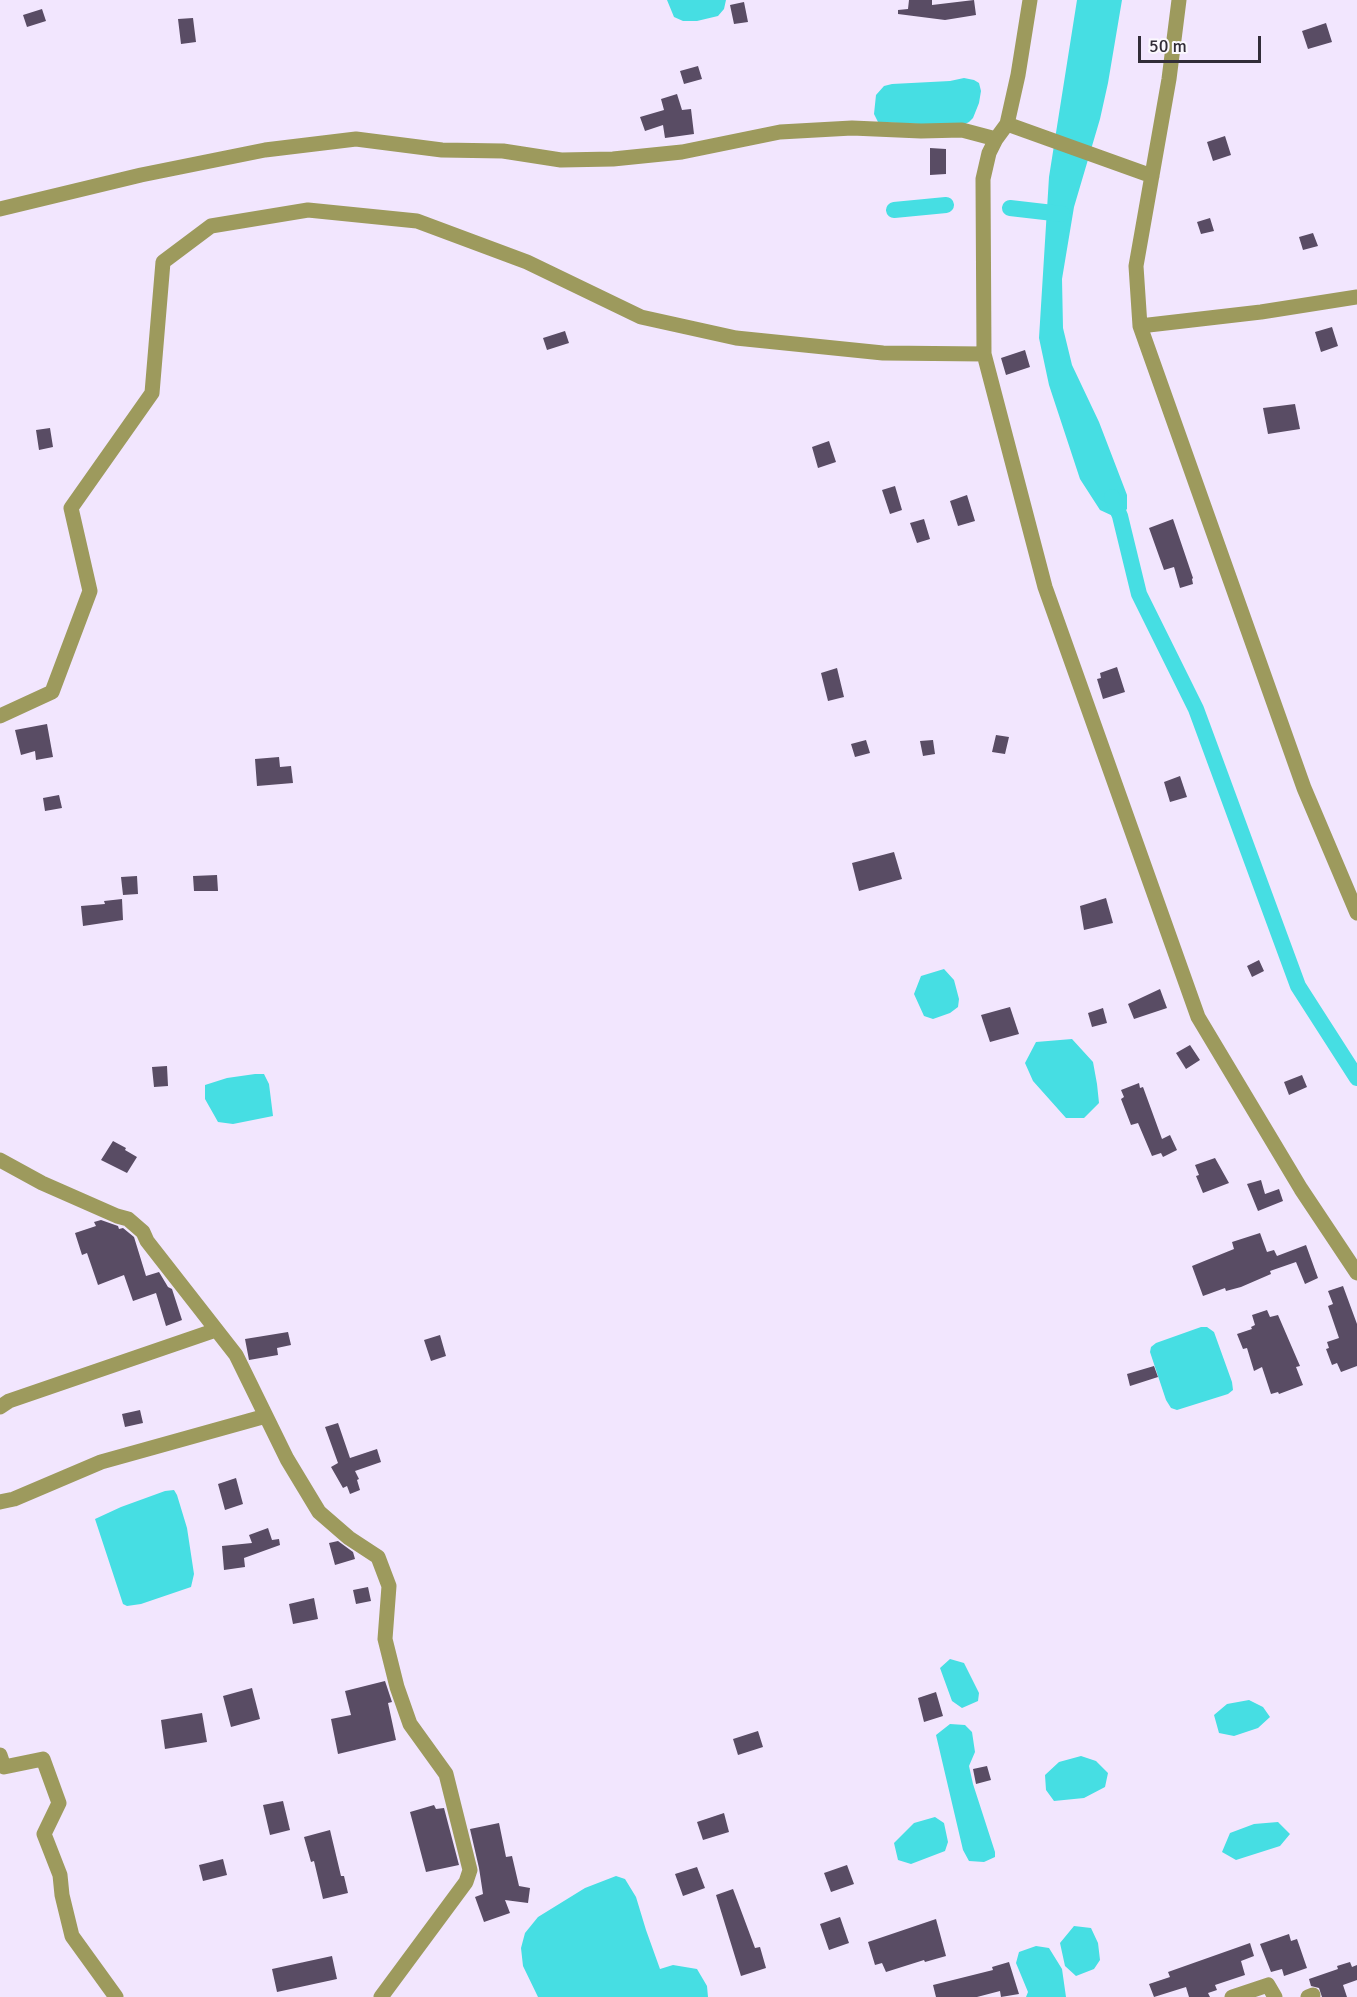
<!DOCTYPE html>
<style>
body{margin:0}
#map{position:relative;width:1357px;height:1997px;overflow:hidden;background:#f2e6fe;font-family:Signika,sans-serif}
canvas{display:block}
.scale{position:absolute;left:1138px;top:36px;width:123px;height:27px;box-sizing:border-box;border:3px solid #322d38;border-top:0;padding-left:8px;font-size:18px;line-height:21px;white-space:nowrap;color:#322d38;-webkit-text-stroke:4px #fbf8fe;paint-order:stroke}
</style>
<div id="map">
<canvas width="1357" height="1997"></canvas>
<div class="scale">50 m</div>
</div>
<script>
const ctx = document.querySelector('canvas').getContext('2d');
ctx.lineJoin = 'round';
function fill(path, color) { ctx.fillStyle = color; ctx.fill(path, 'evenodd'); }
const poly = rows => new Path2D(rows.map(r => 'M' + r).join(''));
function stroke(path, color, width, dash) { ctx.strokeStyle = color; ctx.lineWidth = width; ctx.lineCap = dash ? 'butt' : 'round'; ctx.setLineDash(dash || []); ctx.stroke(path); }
const water = poly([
 [667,0,726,0,724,9,718,16,697,21,683,21,674,17],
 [1077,0,1122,0,1108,83,1100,119,1074,207,1062,279,1063,328,1072,365,1099,422,1127,495,1127,509,1120,516,1113,516,1100,510,1080,479,1049,385,1039,338,1049,177],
 [964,78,974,80,979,83,981,91,979,103,973,118,969,122,961,126,878,122,874,114,876,95,884,86,892,84,950,81],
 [944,969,954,980,959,999,958,1007,950,1013,933,1019,924,1016,914,994,921,976],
 [1072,1039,1093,1062,1097,1084,1099,1103,1084,1118,1066,1118,1033,1081,1025,1063,1036,1042],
 [255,1074,264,1074,269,1084,273,1116,233,1124,218,1122,205,1099,205,1085,227,1078],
 [1201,1327,1207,1327,1214,1332,1232,1382,1233,1390,1228,1394,1177,1410,1171,1408,1166,1400,1150,1352,1151,1347,1156,1343],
 [174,1490,177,1495,187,1528,194,1574,191,1587,141,1604,127,1606,123,1604,95,1519,121,1507,165,1491],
 [950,1659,964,1663,979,1693,978,1701,962,1708,952,1701,940,1668],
 [1249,1700,1263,1707,1270,1717,1258,1728,1234,1736,1219,1733,1214,1715,1227,1704],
 [950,1724,965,1725,972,1732,975,1752,969,1766,973,1784,995,1852,995,1857,984,1862,969,1861,963,1850,936,1735],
 [1081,1756,1096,1761,1108,1773,1105,1787,1084,1798,1054,1801,1046,1790,1045,1775,1059,1762],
 [935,1817,944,1823,948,1842,945,1851,911,1864,898,1860,894,1843,914,1823],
 [1278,1822,1290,1834,1280,1846,1236,1860,1222,1852,1230,1833,1254,1824],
 [616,1876,625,1879,636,1897,646,1930,660,1969,673,1965,697,1969,707,1986,708,1997,538,1997,523,1966,521,1948,525,1933,538,1917,585,1888],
 [1074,1926,1091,1928,1098,1943,1100,1960,1094,1969,1076,1976,1065,1966,1060,1943],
 [1036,1946,1049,1948,1062,1969,1066,1997,1026,1997,1028,1992,1016,1963,1019,1952]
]);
const canal = poly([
 [1010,208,1062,214],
 [894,210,946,205],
 [1112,497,1120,516,1139,594,1196,709,1298,986,1357,1078]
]);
const building = poly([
 [909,0,932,0,932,5,974,0,976,15,945,20,898,14,898,10,908,9],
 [744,2,748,22,734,24,730,5],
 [42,9,46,21,27,27,23,15],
 [193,18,196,42,181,44,178,19],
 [1326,23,1332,42,1308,49,1302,31],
 [698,66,702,79,684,84,680,71],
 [677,94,682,110,691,109,694,134,665,138,663,125,645,131,640,117,664,110,661,99],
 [1225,136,1231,155,1213,161,1207,142],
 [930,148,946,149,946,174,930,175],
 [1210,218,1214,231,1201,234,1197,222],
 [1313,233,1318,246,1303,250,1299,237],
 [1332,327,1338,346,1321,352,1315,332],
 [565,331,569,343,547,350,543,338],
 [1025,350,1030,367,1006,375,1001,358],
 [1295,404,1300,429,1268,434,1263,408],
 [50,428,53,447,39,450,36,430],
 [829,441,836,462,818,468,812,447],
 [895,486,902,510,890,514,882,490],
 [967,495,975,521,958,526,950,501],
 [924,519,930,539,917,543,910,523],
 [1173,519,1193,578,1192,579,1193,584,1180,588,1174,567,1164,570,1149,528],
 [1117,667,1125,692,1103,699,1097,679,1101,678,1100,673],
 [837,668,844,697,828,701,821,673],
 [47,724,53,757,36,760,35,751,21,755,15,730],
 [996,735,1009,737,1005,754,992,752],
 [866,740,870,753,855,757,851,744],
 [933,740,935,754,923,756,920,741],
 [279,757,280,767,291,766,293,783,257,786,255,759],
 [1180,776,1187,797,1170,802,1164,782],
 [59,795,62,808,45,811,43,798],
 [894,852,902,879,859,891,852,863],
 [217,875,218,891,194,891,193,876],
 [137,876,138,894,123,895,121,877],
 [1106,898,1113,923,1084,930,1080,906],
 [122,899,123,920,83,926,81,906,105,904,104,901],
 [1259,960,1264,971,1252,977,1247,966],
 [1160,989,1167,1008,1134,1019,1128,1004],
 [1010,1007,1019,1034,990,1042,981,1015],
 [1103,1008,1107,1023,1092,1027,1088,1013],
 [1190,1045,1200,1060,1186,1069,1176,1053],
 [167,1066,168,1086,154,1087,152,1067],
 [1302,1075,1307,1087,1289,1095,1284,1082],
 [1139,1083,1140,1088,1143,1087,1162,1139,1170,1135,1177,1150,1163,1157,1161,1153,1152,1156,1138,1123,1131,1125,1121,1099,1124,1097,1121,1090],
 [113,1141,126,1148,125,1150,137,1157,127,1173,101,1160],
 [1215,1158,1229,1183,1203,1193,1196,1176,1199,1175,1195,1165],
 [1261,1180,1265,1194,1279,1189,1283,1201,1258,1211,1247,1184],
 [101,1220,118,1226,119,1229,123,1228,134,1237,146,1276,159,1272,168,1287,172,1289,182,1320,166,1326,156,1293,133,1301,124,1275,98,1285,87,1253,82,1255,75,1233,96,1226,94,1222],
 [1260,1233,1267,1252,1274,1250,1277,1256,1306,1245,1318,1278,1305,1284,1296,1262,1270,1271,1271,1274,1241,1287,1226,1291,1225,1288,1203,1296,1192,1266,1234,1249,1232,1242],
 [1343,1286,1357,1324,1357,1366,1341,1372,1337,1363,1332,1365,1326,1349,1329,1348,1327,1342,1339,1338,1328,1306,1333,1304,1328,1291],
 [1267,1310,1270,1317,1278,1315,1300,1366,1296,1367,1303,1385,1279,1394,1278,1392,1271,1394,1262,1367,1254,1371,1247,1348,1243,1349,1237,1334,1252,1329,1251,1327,1255,1325,1252,1315],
 [288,1332,291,1345,277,1348,278,1355,249,1360,245,1339],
 [440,1335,446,1356,431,1361,424,1340],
 [1154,1366,1158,1377,1130,1386,1127,1374],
 [140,1410,143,1423,125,1427,122,1414],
 [338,1423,350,1458,377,1449,381,1462,355,1471,359,1479,357,1480,360,1490,350,1494,347,1486,343,1488,331,1467,338,1463,325,1427],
 [236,1478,243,1504,225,1510,218,1484],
 [268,1528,272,1540,279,1539,280,1545,244,1558,245,1567,224,1570,222,1546,252,1543,249,1535],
 [338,1541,353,1552,355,1559,335,1565,329,1543],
 [368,1587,371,1601,356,1604,353,1590],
 [314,1598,318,1619,293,1624,289,1604],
 [385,1681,392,1702,388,1703,396,1740,338,1754,331,1719,351,1715,345,1691],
 [252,1688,260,1719,231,1727,223,1696],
 [936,1692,943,1716,924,1722,918,1698],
 [202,1713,207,1742,165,1749,161,1720],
 [758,1731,763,1747,738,1755,733,1739],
 [987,1766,991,1780,976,1784,973,1769],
 [283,1801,290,1830,270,1835,263,1805],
 [434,1805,436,1809,444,1808,459,1865,426,1872,410,1812],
 [724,1813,729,1832,703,1840,697,1822],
 [499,1823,506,1857,512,1856,519,1886,530,1888,528,1903,505,1900,510,1913,484,1922,475,1897,483,1894,479,1868,470,1829],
 [330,1830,341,1876,344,1876,348,1893,323,1899,314,1861,311,1862,304,1837],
 [223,1859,227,1875,203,1881,199,1865],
 [847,1865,854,1884,831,1892,824,1873],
 [697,1867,705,1888,683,1896,675,1874],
 [733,1889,755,1948,760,1947,766,1968,741,1976,716,1895],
 [840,1917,849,1943,829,1950,820,1924],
 [936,1919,946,1956,925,1962,924,1960,886,1972,882,1963,875,1965,868,1942],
 [1289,1934,1291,1941,1297,1939,1307,1968,1284,1976,1282,1969,1271,1972,1260,1944],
 [1250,1943,1254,1956,1241,1961,1245,1975,1215,1985,1217,1990,1208,1993,1210,1997,1189,1997,1186,1987,1154,1997,1149,1984,1170,1977,1168,1972],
 [332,1956,337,1979,277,1992,272,1969],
 [1009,1962,1019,1994,1001,1997,1000,1991,977,1997,936,1997,933,1985,993,1970,992,1967],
 [1350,1962,1352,1967,1357,1965,1357,1980,1343,1985,1347,1997,1322,1997,1319,1988,1311,1986,1309,1979,1338,1969,1337,1966]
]);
const minor = poly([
 [1030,0,1018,75,1007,124,996,139,989,153,983,179,984,354,1045,587,1198,1017,1301,1189,1357,1273],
 [1179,0,1169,79,1136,266,1140,326,1304,788,1357,913],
 [1007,124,1152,176],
 [0,209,141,175,265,150,356,139,442,150,503,151,561,160,613,159,682,152,780,132,852,128,921,131,962,130,996,139],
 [1140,326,1261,312,1357,297],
 [0,716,52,692,90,591,71,508,152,393,163,262,211,226,308,210,417,221,527,262,641,317,736,338,883,353,984,354],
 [0,1160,42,1183,117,1216,128,1219,143,1232,147,1241,236,1355,287,1459,319,1512,349,1538,378,1557,389,1586,385,1639,397,1687,410,1724,446,1774,470,1870,466,1882,381,1997],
 [0,1407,9,1401,216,1330],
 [0,1502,14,1499,101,1462,266,1416],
 [0,1755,4,1767,43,1759,59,1803,44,1834,60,1875,62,1895,72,1936,116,1997],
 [1232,1997,1268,1985,1275,1997],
 [1308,1997,1313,1995]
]);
fill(water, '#46dee3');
stroke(canal, '#46dee3', 16);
fill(building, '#594c64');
stroke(minor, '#9d9a5d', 15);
</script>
